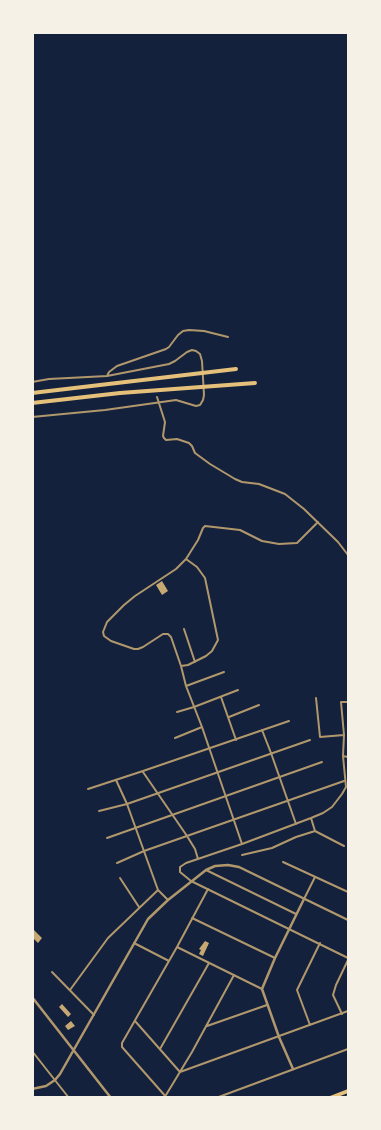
<!DOCTYPE html>
<style>
body{margin:0}
#map{position:relative;width:381px;height:1130px;overflow:hidden;background:#14213d;font-family:"Zilla Slab",serif}
canvas{display:block}
.frame{position:absolute;inset:0;border:34px solid #f6f1e7;pointer-events:none}
</style>
<div id="map">
<canvas width="381" height="1130"></canvas>
<div class="frame"></div>
</div>
<script>
const ctx = document.querySelector('canvas').getContext('2d');
ctx.lineJoin = 'round';
function fill(path, color) { ctx.fillStyle = color; ctx.fill(path, 'evenodd'); }
const poly = rows => new Path2D(rows.map(r => 'M' + r).join(''));
function stroke(path, color, width, dash) { ctx.strokeStyle = color; ctx.lineWidth = width; ctx.lineCap = dash ? 'butt' : 'round'; ctx.setLineDash(dash || []); ctx.stroke(path); }
const building = poly([
 [162,581,168,591,162,595,156,585],
 [32,928,42,938,38,943,32,937],
 [205,941,209,943,203,956,199,954,201,950,199,949],
 [62,1004,71,1014,68,1017,59,1007],
 [71,1021,75,1026,68,1030,65,1026]
]);
const minor = poly([
 [32,382,49,379,107,376,109,372,117,366,166,349,169,347,178,335,183,331,189,330,204,331,228,337],
 [157,397,165,422,163,436,164,438,166,440,177,439,189,443,192,446,195,453,210,464,235,479,242,482,259,484,285,494,304,509,338,542,348,555],
 [32,417,105,410,176,400,196,406,200,405,203,400,204,395,202,361,200,354,196,351,192,350,187,352,175,361,169,364,107,376],
 [184,629,195,662],
 [181,666,188,665,206,656,212,651,218,640,205,578,197,567,186,559],
 [186,686,224,672],
 [221,697,236,740],
 [316,698,320,737,344,735],
 [348,702,341,702,344,735,343,756,346,787,342,794,332,807,323,813,311,818,242,844,186,863,180,867,180,872,191,881,348,958],
 [177,712,194,707,238,690],
 [229,717,259,705],
 [262,730,271,753,296,824],
 [175,738,202,727],
 [343,756,348,757],
 [143,772,187,836,195,849,198,859],
 [116,780,127,804,158,890,168,900],
 [88,789,143,771,289,721],
 [99,811,127,804,310,740],
 [311,818,315,831,344,846],
 [107,838,322,762],
 [242,844,202,727,186,686,181,666,171,637,168,634,163,634,143,647,138,649,134,649,111,641,104,636,103,632,107,622,124,605,135,596,176,569,186,559,198,540,203,528,205,526,240,530,262,541,279,544,297,543,318,522],
 [242,855,272,848,296,837,315,831],
 [283,862,348,892],
 [117,863,144,851,344,781],
 [206,870,296,914],
 [120,878,139,907],
 [304,899,315,877],
 [192,918,275,958],
 [134,943,169,961],
 [177,947,262,989],
 [52,972,94,1015],
 [70,990,108,938,158,890],
 [342,1014,333,995,336,985,348,960],
 [135,1021,180,1072],
 [310,1025,297,990,320,943],
 [207,1026,267,1005],
 [160,1049,209,963],
 [32,1051,69,1098],
 [180,1072,348,1011],
 [166,1095,192,1052,234,975],
 [167,1098,122,1047,122,1043,177,947,208,889],
 [216,1098,348,1049]
]);
const tertiary = poly([
 [32,997,111,1098],
 [293,1069,279,1037,262,989,275,958,304,899],
 [32,1089,46,1086,55,1080,60,1074,148,919,168,900,206,870,215,866,228,865,239,867,348,920]
]);
const trunk = poly([
 [330,1098,348,1091],
 [348,1098,348,1097]
]);
const motorway = poly([
 [32,393,236,369],
 [32,403,120,393,255,383]
]);
fill(building, '#c6a872');
stroke(minor, '#b1986c', 2);
stroke(tertiary, '#b1986c', 2.5);
stroke(trunk, '#e5c07b', 4);
stroke(motorway, '#e5c07b', 4);
</script>
